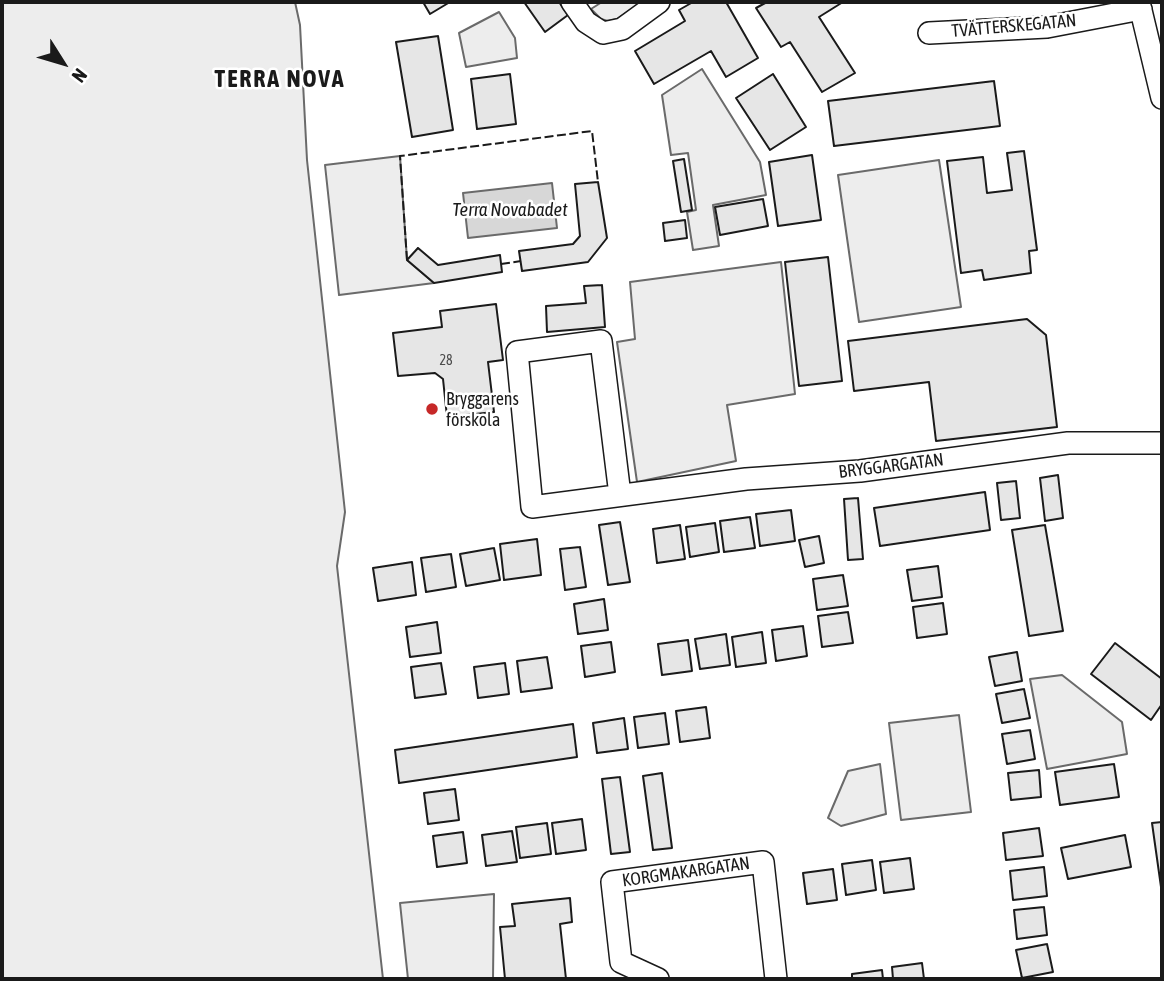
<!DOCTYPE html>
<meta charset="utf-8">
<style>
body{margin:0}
#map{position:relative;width:1164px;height:981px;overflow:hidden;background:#fff;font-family:"Asap Condensed",sans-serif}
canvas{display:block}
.frame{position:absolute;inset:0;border:4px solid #1a1a1a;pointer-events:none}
.north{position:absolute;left:28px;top:28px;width:70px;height:70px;-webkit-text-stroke:5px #fff;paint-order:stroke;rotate:127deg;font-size:19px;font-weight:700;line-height:28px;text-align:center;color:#1a1a1a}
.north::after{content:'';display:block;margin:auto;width:24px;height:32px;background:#1a1a1a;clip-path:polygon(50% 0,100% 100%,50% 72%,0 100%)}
</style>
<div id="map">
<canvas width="1164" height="981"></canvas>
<div class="frame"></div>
<div class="north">N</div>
</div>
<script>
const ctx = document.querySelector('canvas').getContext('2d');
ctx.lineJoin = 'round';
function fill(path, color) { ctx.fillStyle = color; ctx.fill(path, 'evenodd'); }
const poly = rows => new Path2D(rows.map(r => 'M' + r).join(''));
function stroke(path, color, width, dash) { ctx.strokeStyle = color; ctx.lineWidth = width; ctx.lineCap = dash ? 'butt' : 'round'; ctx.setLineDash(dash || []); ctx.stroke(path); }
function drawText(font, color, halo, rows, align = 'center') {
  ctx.font = font + ' "Asap Condensed",sans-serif'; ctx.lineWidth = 5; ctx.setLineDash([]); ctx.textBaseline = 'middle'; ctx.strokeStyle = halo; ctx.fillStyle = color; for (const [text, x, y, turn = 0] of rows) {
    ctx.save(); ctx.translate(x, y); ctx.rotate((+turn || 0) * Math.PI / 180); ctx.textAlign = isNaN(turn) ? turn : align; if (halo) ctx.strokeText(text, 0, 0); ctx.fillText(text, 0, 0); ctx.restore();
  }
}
const green = poly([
 [2,2,295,2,300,25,307,160,345,512,337,566,383,979,2,979,2,2],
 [602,2,642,2,617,19,608,21,601,19,591,9,602,2],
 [499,12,515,38,517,58,466,67,459,33,499,12],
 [702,69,760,162,766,195,713,205,719,246,693,250,687,212,696,210,688,153,671,155,662,95,702,69],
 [400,156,407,260,434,283,339,295,325,165,400,156],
 [939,160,961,307,859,322,838,175,939,160],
 [781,262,795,394,727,405,736,461,637,482,617,342,635,339,630,282,781,262],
 [1062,675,1122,722,1127,754,1047,769,1030,679,1062,675],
 [959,715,971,812,901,820,889,723,959,715],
 [880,764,886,814,841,826,828,818,848,771,880,764],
 [494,894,493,979,408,979,400,903,494,894]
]);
const water = poly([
 [552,183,557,228,468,238,463,193,552,183]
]);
const building = poly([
 [423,2,450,2,430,14,423,2],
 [524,2,559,2,568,15,545,32,524,2],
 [693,2,726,2,758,58,726,77,711,51,654,84,635,51,685,21,679,10,693,2],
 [767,2,843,2,819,17,855,73,822,92,790,42,781,47,756,8,767,2],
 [438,36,453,130,412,137,396,42,438,36],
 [510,74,516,124,477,129,471,79,510,74],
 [773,74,806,127,770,150,736,98,773,74],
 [994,81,1000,126,834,146,828,101,994,81],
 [1024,151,1037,250,1029,251,1031,273,984,280,982,270,961,273,947,161,983,157,987,193,1012,190,1007,153,1024,151],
 [812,155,821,220,778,226,769,162,812,155],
 [684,159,692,210,681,212,673,161,684,159],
 [598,182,607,238,588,262,522,271,519,251,573,244,580,236,575,184,598,182],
 [763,199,768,226,720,235,715,207,763,199],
 [685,220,687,238,665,241,663,223,685,220],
 [418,248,438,265,500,255,502,272,434,283,407,260,418,248],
 [828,257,842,381,799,386,785,262,828,257],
 [602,285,605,327,547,332,546,306,586,303,584,286,602,285],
 [496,304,503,360,488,362,494,412,447,417,443,379,435,373,398,376,393,333,442,327,440,311,496,304],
 [1027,319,1046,335,1057,427,936,441,929,382,854,391,848,341,1027,319],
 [1058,475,1063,518,1045,521,1040,478,1058,475],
 [1016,481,1020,518,1001,520,997,483,1016,481],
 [985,492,990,530,880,546,874,508,985,492],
 [858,498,863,559,848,560,844,499,858,498],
 [791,510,795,541,760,546,756,514,791,510],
 [750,517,755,548,724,552,720,521,750,517],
 [620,522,630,582,608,585,599,525,620,522],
 [715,523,719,552,690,557,686,527,715,523],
 [680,525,685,559,657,563,653,529,680,525],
 [1045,525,1063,631,1029,636,1012,530,1045,525],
 [819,536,824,563,805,567,799,540,819,536],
 [537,539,541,575,504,580,500,544,537,539],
 [580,547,586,587,565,590,560,549,580,547],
 [494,548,500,580,466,586,460,554,494,548],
 [451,554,456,587,426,592,421,558,451,554],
 [412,562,416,595,378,601,373,568,412,562],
 [938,566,942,597,912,601,907,570,938,566],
 [843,575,848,606,817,610,813,579,843,575],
 [604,599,608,630,578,634,574,604,604,599],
 [943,603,947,634,917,638,913,607,943,603],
 [848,612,853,643,822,647,818,616,848,612],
 [437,622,441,653,410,657,406,627,437,622],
 [803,626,807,656,776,661,772,630,803,626],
 [762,632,766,663,736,667,732,637,762,632],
 [726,634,730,665,700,669,695,639,726,634],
 [688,640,692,671,662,675,658,644,688,640],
 [611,642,615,672,585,677,581,646,611,642],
 [1115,643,1162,679,1162,704,1151,720,1091,674,1115,643],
 [1017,652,1022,681,995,686,989,657,1017,652],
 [547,657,552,688,521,692,517,661,547,657],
 [441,663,446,694,415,698,411,667,441,663],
 [505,663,509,694,478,698,474,667,505,663],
 [1024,689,1030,718,1002,723,996,694,1024,689],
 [706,707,710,738,680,742,676,711,706,707],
 [665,713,669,744,638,748,634,717,665,713],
 [624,718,628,749,597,753,593,723,624,718],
 [573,724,577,757,399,783,395,750,573,724],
 [1030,730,1035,759,1007,764,1002,734,1030,730],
 [1114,764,1119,797,1060,805,1055,772,1114,764],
 [1039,770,1041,797,1011,800,1008,773,1039,770],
 [662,773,672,848,653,850,643,776,662,773],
 [620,777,630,852,611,854,602,779,620,777],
 [455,789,459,820,428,824,424,793,455,789],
 [582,819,586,850,556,854,552,823,582,819],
 [1162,822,1162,894,1152,823,1162,822],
 [547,823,551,854,520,858,516,827,547,823],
 [1039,828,1043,856,1006,860,1003,833,1039,828],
 [512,831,517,862,486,866,482,835,512,831],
 [463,832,467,863,437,867,433,836,463,832],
 [1125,835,1131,867,1068,879,1061,848,1125,835],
 [910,858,914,889,884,893,880,862,910,858],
 [872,860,876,890,846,895,842,864,872,860],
 [1044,867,1047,896,1013,900,1010,871,1044,867],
 [833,869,837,900,807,904,803,873,833,869],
 [570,898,572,922,560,924,566,979,505,979,500,927,515,926,512,904,570,898],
 [1044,907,1047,935,1017,939,1014,910,1044,907],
 [1047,944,1053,972,1022,978,1016,950,1047,944],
 [922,963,924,979,893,979,892,967,922,963],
 [882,970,883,979,852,979,852,974,882,970]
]);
const minor = poly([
 [572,2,586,22,603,33,622,29,659,2],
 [1139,2,1162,98],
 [929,33,1047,27,1141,9],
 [620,495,601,341,517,352,532,507,746,479,860,471,1068,443,1162,443],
 [658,979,621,962,612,882,763,862,776,979]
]);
const fence = poly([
 [407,260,400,156,592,131,598,182],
 [501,264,521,261]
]);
const markers = [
 [432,409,7,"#c62828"]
];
const numberNames = [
 ["28",446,361]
];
const streetNames = [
 ["TVÄTTERSKEGATAN",1014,26,-5],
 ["BRYGGARGATAN",891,466,-7],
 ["KORGMAKARGATAN",686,872,-8]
];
const poiNames = [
 ["Bryggarens",446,399],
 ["förskola",446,420]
];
const waterNames = [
 ["Terra Novabadet",510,210]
];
const districtNames = [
 ["TERRA NOVA",280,79]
];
fill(green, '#ededed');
stroke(green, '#6a6a6a', 2);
fill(water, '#d7d7d7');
stroke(water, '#6a6a6a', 2);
fill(building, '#e6e6e6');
stroke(building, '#1a1a1a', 2);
stroke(minor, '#1a1a1a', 24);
stroke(minor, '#fff', 21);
stroke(fence, '#1a1a1a', 2, [9, 3.5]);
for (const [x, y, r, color] of markers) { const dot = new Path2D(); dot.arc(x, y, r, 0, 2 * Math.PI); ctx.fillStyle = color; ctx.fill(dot); stroke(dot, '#fff', 2.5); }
drawText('14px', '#4d4d4d', null, numberNames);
drawText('18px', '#1a1a1a', '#fff', streetNames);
drawText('18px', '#1a1a1a', '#fff', poiNames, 'left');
drawText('italic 19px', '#1a1a1a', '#fff', waterNames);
ctx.letterSpacing = '2px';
drawText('bold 24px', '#1a1a1a', '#fff', districtNames);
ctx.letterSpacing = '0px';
</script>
